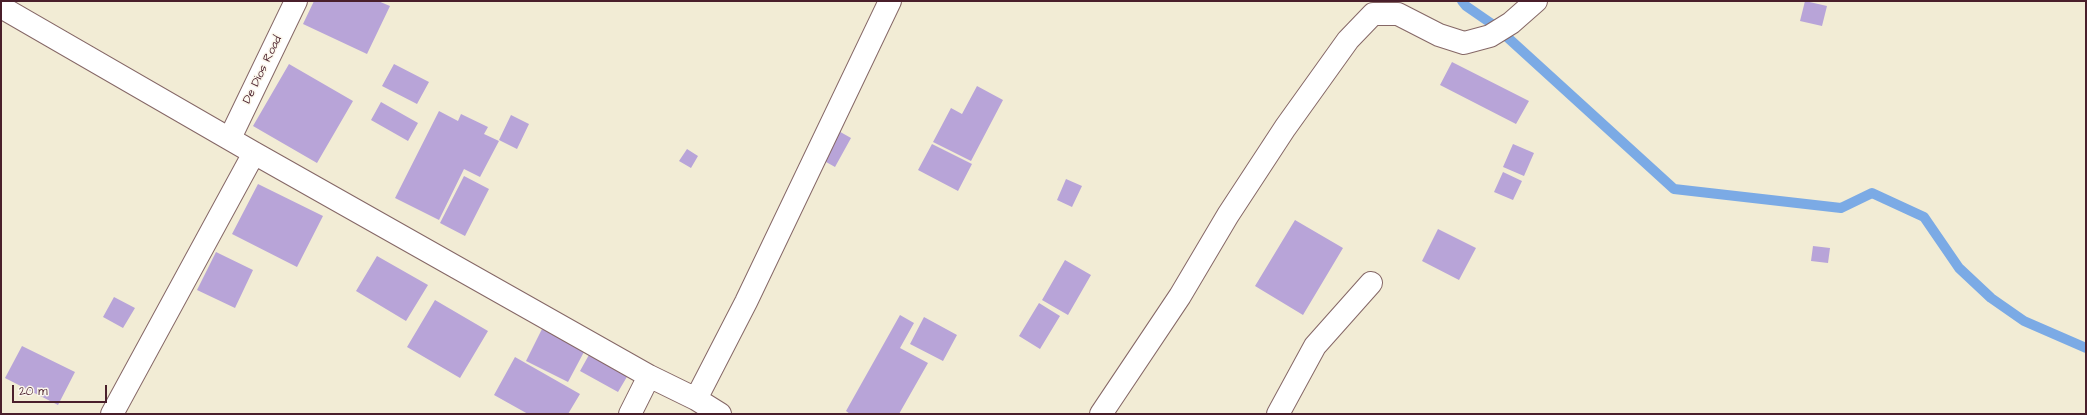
<!DOCTYPE html>
<style>
body{margin:0}
#map{position:relative;width:2087px;height:415px;overflow:hidden;background:#f2ecd5;font-family:"Architects Daughter",sans-serif}
canvas{display:block}
.frame{position:absolute;inset:0;border:2px solid #4a1f2b;pointer-events:none}
.scale{position:absolute;left:12px;top:385px;width:95px;height:18px;box-sizing:border-box;border:2px solid #4a1f2b;border-top:0;padding-left:5px;font-size:12px;line-height:14px;white-space:nowrap;color:#4a1f2b;-webkit-text-stroke:3px #fbf7ec;paint-order:stroke}
</style>
<div id="map">
<canvas width="2087" height="415"></canvas>
<div class="frame"></div>
<div class="scale">20 m</div>
</div>
<script>
const ctx = document.querySelector('canvas').getContext('2d');
ctx.lineJoin = 'round';
const poly = rows => new Path2D(rows.map(r => 'M' + r).join(''));
function stroke(path, color, width, dash) { ctx.strokeStyle = color; ctx.lineWidth = width; ctx.lineCap = dash ? 'butt' : 'round'; ctx.setLineDash(dash || []); ctx.stroke(path); }
function fill(path, color) { ctx.fillStyle = color; ctx.fill(path, 'evenodd'); }
function drawText(font, color, halo, rows, align = 'center') {
  ctx.font = font + ' "Architects Daughter",sans-serif'; ctx.lineWidth = 3; ctx.setLineDash([]); ctx.textBaseline = 'middle'; ctx.strokeStyle = halo; ctx.fillStyle = color; for (const [text, x, y, turn = 0] of rows) {
    ctx.save(); ctx.translate(x, y); ctx.rotate((+turn || 0) * Math.PI / 180); ctx.textAlign = isNaN(turn) ? turn : align; if (halo) ctx.strokeText(text, 0, 0); ctx.fillText(text, 0, 0); ctx.restore();
  }
}
const stream = poly([
 [1462,1,1466,6,1495,26,1674,189,1841,208,1872,193,1924,217,1959,268,1991,298,2024,321,2086,348]
]);
const building = poly([
 [314,1,378,1,390,6,367,54,303,24],
 [1805,1,1827,6,1822,26,1800,21],
 [1452,62,1529,101,1516,124,1440,85],
 [289,64,353,101,317,163,253,126],
 [394,64,429,82,417,104,382,86],
 [977,86,1003,100,971,161,933,142,951,108,962,114],
 [381,102,418,123,408,141,371,120],
 [439,111,458,121,461,114,488,127,484,134,499,141,480,177,464,169,439,220,395,198],
 [511,115,529,124,517,149,499,140],
 [835,129,851,138,835,167,819,158],
 [932,144,972,164,958,191,918,170],
 [1513,144,1534,153,1524,176,1503,167],
 [687,149,698,156,691,168,679,161],
 [1503,172,1522,181,1513,200,1494,192],
 [464,176,489,189,465,236,440,223],
 [1066,179,1082,186,1072,207,1057,200],
 [258,184,323,216,297,267,232,234],
 [1295,220,1343,248,1303,315,1255,286],
 [1438,229,1476,248,1459,280,1422,261],
 [1813,246,1830,248,1828,263,1811,261],
 [216,252,253,270,235,308,197,290],
 [377,256,428,285,406,321,356,291],
 [1065,260,1091,275,1068,315,1042,300],
 [114,297,135,308,123,328,103,317],
 [435,300,488,331,460,378,407,347],
 [1039,303,1060,316,1040,349,1019,336],
 [900,315,914,323,900,348,928,363,899,414,850,414,846,411],
 [924,317,957,335,943,361,910,344],
 [542,329,585,350,568,382,526,361],
 [22,346,75,372,58,405,5,378],
 [590,353,628,375,618,392,580,371],
 [515,357,580,394,568,414,528,414,494,395]
]);
const minor = poly([
 [1,7,254,153,649,376,696,399,720,414],
 [230,138,296,1],
 [696,399,746,302,890,1],
 [112,414,254,153],
 [630,414,649,376],
 [1101,414,1180,296,1228,215,1285,128,1348,40,1373,14,1398,14,1439,35,1464,43,1490,36,1511,23,1536,1],
 [1278,414,1315,346,1371,283]
]);
const streetNames = [
 ["De Dios Road",263,70,-64]
];
stroke(stream, '#7baae5', 10);
fill(building, '#b8a4d8');
stroke(minor, '#856766', 24);
stroke(minor, '#fff', 22);
drawText('12px', '#4a1f2b', '#fbf7ec', streetNames);
</script>
